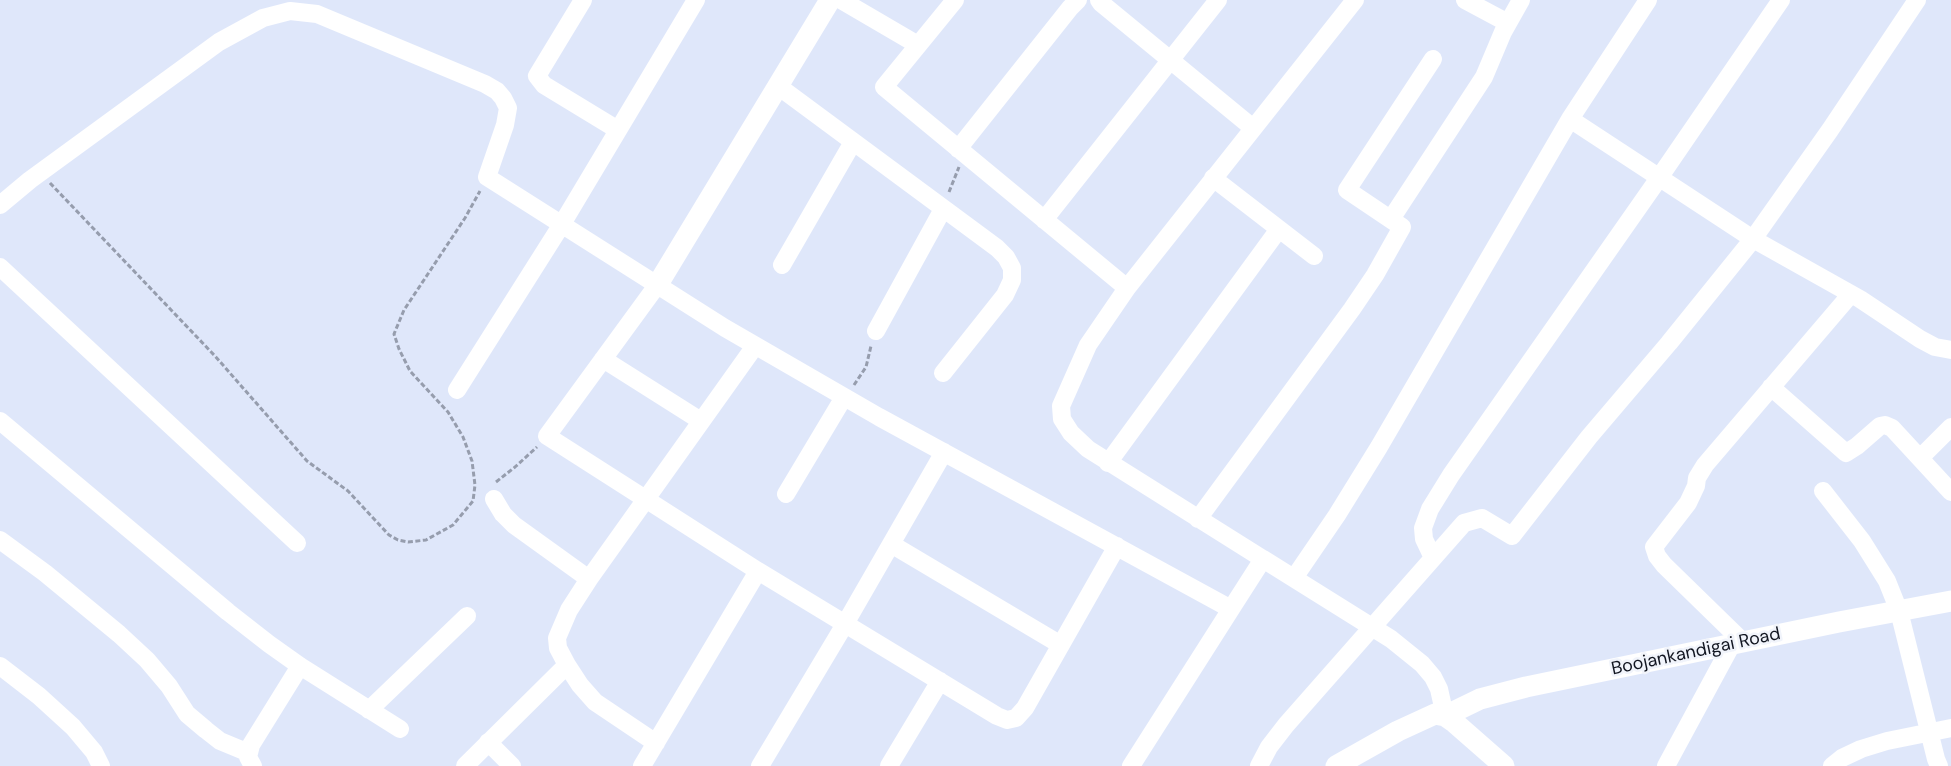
<!DOCTYPE html>
<style>
body{margin:0}
canvas{display:block;background:#dfe7fa}
</style>
<canvas width="1951" height="766"></canvas>
<script>
const ctx = document.querySelector('canvas').getContext('2d');
ctx.lineJoin = 'round';
const poly = rows => new Path2D(rows.map(r => 'M' + r).join(''));
function stroke(path, color, width, dash) { ctx.strokeStyle = color; ctx.lineWidth = width; ctx.lineCap = dash ? 'butt' : 'round'; ctx.setLineDash(dash || []); ctx.stroke(path); }
function drawText(font, color, halo, rows, align = 'center') {
  ctx.font = font + ' "DM Sans",sans-serif'; ctx.lineWidth = 5; ctx.setLineDash([]); ctx.textBaseline = 'middle'; ctx.strokeStyle = halo; ctx.fillStyle = color; for (const [text, x, y, turn = 0] of rows) {
    ctx.save(); ctx.translate(x, y); ctx.rotate((+turn || 0) * Math.PI / 180); ctx.textAlign = isNaN(turn) ? turn : align; if (halo) ctx.strokeText(text, 0, 0); ctx.fillText(text, 0, 0); ctx.restore();
  }
}
const path = poly([
 [50,183,215,356,307,461,348,491,389,535,398,540,408,542,426,540,453,525,473,501,475,485,472,461,463,437,448,412,410,371,399,349,394,334,404,310,465,218,480,191],
 [949,192,959,167],
 [854,385,866,367,871,346],
 [496,482,515,467,537,447]
]);
const minor = poly([
 [583,0,537,76,544,85,618,130],
 [841,0,918,45],
 [955,0,884,87,1127,288],
 [1099,0,1101,3,1253,128],
 [1465,0,1508,23],
 [778,86,997,248,1006,257,1012,268,1012,280,1005,295,943,373],
 [1570,119,1753,239,1860,299,1920,339,1935,347,1951,350],
 [958,149,1070,8,1078,0],
 [1213,178,1314,256],
 [0,205,30,180,219,42,263,18,290,11,317,14,485,84,497,91,503,98,508,108,505,125,487,177,725,328,879,417,1231,609,1263,559,1391,639,1422,664,1433,677,1439,689,1445,716],
 [1391,219,1484,77,1503,32,1521,0],
 [1044,220,1218,0],
 [782,265,853,142],
 [0,267,297,543],
 [658,284,547,436,758,571,997,716,1007,720,1016,718,1025,708,1117,546],
 [876,331,943,209],
 [603,359,701,421],
 [1771,387,1846,453,1857,446,1880,426,1885,425,1892,428,1951,492],
 [457,390,562,224,696,0],
 [0,421,228,612,269,644,300,666,400,729],
 [1920,458,1951,427],
 [1108,463,1279,229],
 [1823,491,1862,541,1887,581,1899,611,1936,759,1939,766],
 [786,494,844,397],
 [494,499,503,514,514,525,589,579],
 [1198,519,1352,309,1375,275,1402,227,1347,190,1433,59],
 [0,540,45,573,119,634,147,660,169,686,187,714,206,730,220,741,249,753],
 [891,544,1061,645],
 [1433,558,1424,539,1423,528,1430,509,1451,475,1659,178,1781,0],
 [1263,559,1088,449,1071,433,1062,419,1061,406,1088,345,1127,288,1355,0],
 [1294,578,1337,515,1379,447,1570,119,1648,0],
 [1743,642,1664,565,1657,556,1654,547,1688,503,1696,486,1697,478,1705,465,1851,294],
 [0,666,39,696,73,727,94,752,101,766],
 [369,710,467,616],
 [488,742,512,766],
 [656,743,595,702,580,685,567,665,558,648,557,638,569,610,589,579,755,346],
 [253,766,248,757,251,745,300,666],
 [465,766,567,665],
 [642,766,758,571],
 [760,766,845,624,944,452],
 [889,766,940,681],
 [1131,766,1231,609],
 [1259,766,1269,747,1286,725,1464,523,1482,518,1512,536,1589,437,1669,343,1753,239,1830,130,1917,0],
 [1666,766,1732,644],
 [1832,766,1842,758,1861,749,1887,741,1951,728]
]);
const tertiary = poly([
 [658,284,830,0],
 [1445,716,1480,699,1526,687,1839,622,1951,601],
 [1336,766,1398,731,1435,714,1445,716,1455,723,1504,766]
]);
const streetNames = [
 ["Boojankandigai Road",1696,652,-12]
];
stroke(path, '#969dad', 3, [5, 2.5]);
stroke(minor, '#fff', 18);
stroke(tertiary, '#fff', 21);
drawText('18px', '#121621', '#f1f4fb', streetNames);
</script>
